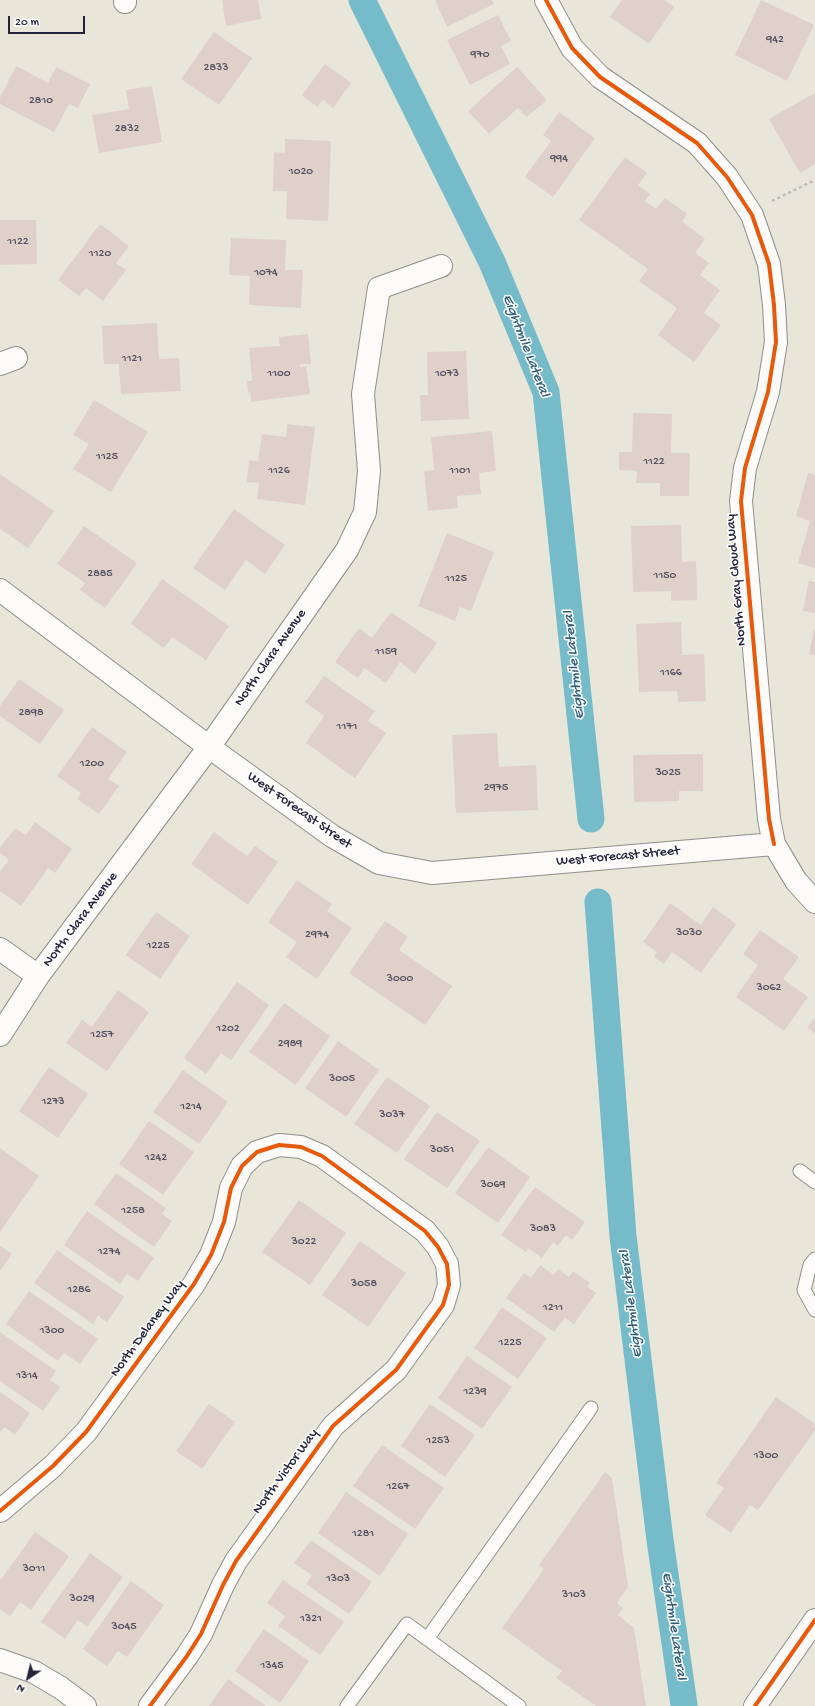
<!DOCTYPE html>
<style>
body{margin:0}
#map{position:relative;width:815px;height:1706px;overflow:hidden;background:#e8e6d8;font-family:"Gochi Hand",sans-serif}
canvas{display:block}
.north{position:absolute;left:8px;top:1658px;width:40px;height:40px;-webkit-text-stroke:3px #fff;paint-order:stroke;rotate:215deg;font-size:11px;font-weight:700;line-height:16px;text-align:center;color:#22223b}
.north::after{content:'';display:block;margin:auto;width:14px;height:18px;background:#22223b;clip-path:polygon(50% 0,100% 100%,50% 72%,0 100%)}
.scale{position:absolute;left:8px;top:16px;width:77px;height:18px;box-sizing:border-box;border:2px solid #22223b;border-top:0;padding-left:5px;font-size:12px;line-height:14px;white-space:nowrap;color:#22223b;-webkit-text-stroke:3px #fff;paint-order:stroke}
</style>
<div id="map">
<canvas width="815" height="1706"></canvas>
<div class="north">N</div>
<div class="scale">20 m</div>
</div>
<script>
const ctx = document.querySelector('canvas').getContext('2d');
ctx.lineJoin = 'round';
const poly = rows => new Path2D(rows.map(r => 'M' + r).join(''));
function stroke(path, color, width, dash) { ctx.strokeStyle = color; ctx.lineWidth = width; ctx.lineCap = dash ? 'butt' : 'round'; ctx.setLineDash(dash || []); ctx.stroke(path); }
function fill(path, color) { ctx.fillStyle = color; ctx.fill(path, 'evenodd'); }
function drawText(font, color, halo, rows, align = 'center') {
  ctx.font = font + ' "Gochi Hand",sans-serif'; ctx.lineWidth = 3; ctx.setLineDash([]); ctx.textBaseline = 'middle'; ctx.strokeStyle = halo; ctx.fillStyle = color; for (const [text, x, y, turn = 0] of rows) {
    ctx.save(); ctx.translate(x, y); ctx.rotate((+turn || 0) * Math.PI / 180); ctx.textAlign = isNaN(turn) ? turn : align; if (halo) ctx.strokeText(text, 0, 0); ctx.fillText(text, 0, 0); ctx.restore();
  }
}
const canal = poly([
 [362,0,492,262,546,392,591,819],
 [598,902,623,1236,660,1540,684,1705]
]);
const building = poly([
 [222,0,258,0,261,19,226,26],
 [435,0,492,0,494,4,447,27],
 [622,0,665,0,674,7,649,44,610,17],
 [761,0,814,25,787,81,735,55],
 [498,15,511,41,501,46,510,64,470,85,447,40],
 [214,32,252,58,219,105,181,79],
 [325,64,351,83,333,108,323,100,317,107,302,95],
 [16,66,48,83,56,67,90,84,78,108,69,104,54,132,0,104,0,98],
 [517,67,547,100,527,117,518,108,489,134,468,111],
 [152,86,162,142,99,153,92,115,129,109,126,90],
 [815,93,815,164,800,173,769,119],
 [559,112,595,138,553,197,525,177,551,141,543,135],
 [285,139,331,141,328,221,286,219,287,191,273,191,274,152,285,153],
 [625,157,647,173,638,185,650,194,645,201,656,209,665,198,687,214,682,221,705,239,695,253,709,263,700,275,720,290,704,313,721,325,694,362,658,335,677,308,639,281,648,269,579,220],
 [0,220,36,220,37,264,0,265],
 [100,224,129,246,116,263,126,270,103,301,86,288,79,296,58,280],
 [231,238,286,240,285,270,303,270,301,308,249,305,250,276,229,275],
 [157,323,159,359,179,358,181,391,121,394,119,364,104,364,102,326],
 [308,334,311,364,300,364,300,367,306,366,310,394,251,402,250,392,248,393,247,381,252,381,249,348,280,346,279,337],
 [466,351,469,419,421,421,420,395,428,395,427,352],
 [94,400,148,432,111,492,73,469,89,444,73,435],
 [633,413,672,414,671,453,690,453,689,496,660,496,660,483,636,483,637,471,619,470,619,452,632,452],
 [287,424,315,427,305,505,257,499,259,483,247,482,249,460,258,461,262,434,286,437],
 [492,431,496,471,479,473,481,494,457,496,458,508,428,511,424,471,434,470,431,437],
 [808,473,815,475,815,568,798,563,810,521,796,516],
 [0,474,54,511,28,548,0,529],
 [234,509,285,545,265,574,246,560,225,590,193,568],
 [681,525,682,562,696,561,697,600,671,601,671,591,633,592,631,526],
 [84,526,137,563,105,608,80,590,85,583,57,564],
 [447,533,494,552,471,611,460,607,455,621,418,606],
 [162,579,229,626,206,660,172,637,164,648,131,624],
 [809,581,815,582,815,613,803,611],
 [391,612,437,643,415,674,400,662,386,683,364,668,358,678,335,662,359,628,372,638],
 [681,622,682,655,704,654,706,701,678,702,677,691,639,692,636,624],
 [814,629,815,629,815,655,809,654],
 [324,676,375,711,368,721,386,733,355,778,306,743,324,716,305,702],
 [19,679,64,710,40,744,0,716,0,706],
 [92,727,127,752,108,779,119,786,99,814,77,799,81,793,57,776],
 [497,733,499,767,536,765,538,810,456,813,452,735],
 [703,754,703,791,679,791,679,801,634,802,633,755],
 [35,822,72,849,55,873,48,868,21,906,0,891,0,872,9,860,0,853,0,848,15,828,26,835],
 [214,832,247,856,255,846,278,862,248,905,191,864],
 [297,880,332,904,327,911,352,928,317,979,286,957,297,942,268,922],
 [670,903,701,925,713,907,736,924,701,973,672,952,664,964,654,957,657,952,643,942],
 [156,912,190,936,160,979,126,955],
 [385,921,408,937,399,950,452,986,425,1025,349,973],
 [760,930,799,957,783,979,808,997,784,1031,736,997,758,965,743,954],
 [237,982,269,1005,231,1060,221,1053,206,1074,184,1058],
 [118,990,149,1012,107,1071,66,1043,82,1020,92,1027],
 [284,1003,330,1036,296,1085,249,1052],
 [815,1017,815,1033,807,1028],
 [338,1041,379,1070,346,1117,305,1088],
 [49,1067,88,1094,58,1138,19,1111],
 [183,1070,228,1102,199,1144,153,1112],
 [387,1077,430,1106,397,1153,354,1124],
 [437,1112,480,1141,447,1188,404,1159],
 [149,1121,194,1152,163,1195,119,1164],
 [488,1147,530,1177,498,1223,455,1193],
 [0,1148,39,1176,0,1232],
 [116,1173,166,1208,162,1214,172,1221,154,1247,94,1204],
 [535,1187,585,1222,572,1240,566,1235,558,1246,553,1242,542,1258,528,1248,526,1252,501,1235],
 [299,1200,346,1233,310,1285,262,1252],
 [87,1211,154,1258,138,1281,127,1274,120,1284,64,1245],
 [360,1241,406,1273,368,1327,322,1295],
 [0,1246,12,1254,0,1271],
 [57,1250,124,1297,107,1322,98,1316,93,1324,34,1283],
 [540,1265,554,1275,558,1269,569,1277,573,1271,590,1283,587,1286,596,1293,574,1324,565,1318,554,1332,506,1298,524,1273,531,1278],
 [29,1291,98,1339,80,1364,64,1353,58,1361,6,1324],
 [502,1307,547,1338,518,1379,474,1348],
 [0,1332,56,1371,50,1380,60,1387,43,1411,0,1381],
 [467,1356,512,1387,482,1429,438,1398],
 [0,1392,30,1413,15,1435,4,1427,0,1433],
 [776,1397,815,1424,815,1430,758,1510,750,1505,731,1533,705,1515,724,1488,716,1483],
 [209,1404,235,1422,202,1469,176,1451],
 [430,1404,475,1435,445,1477,401,1446],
 [382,1445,444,1488,415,1529,353,1486],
 [605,1472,612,1478,628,1587,617,1603,623,1608,618,1615,634,1628,646,1706,596,1706,556,1678,562,1671,502,1628,544,1569,539,1565],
 [346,1492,408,1534,380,1576,318,1533],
 [35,1532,69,1556,31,1610,20,1602,10,1616,0,1609,0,1581],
 [311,1540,372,1582,349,1614,306,1584,312,1575,294,1563],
 [90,1553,123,1577,87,1627,78,1620,65,1639,41,1622],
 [283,1580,344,1622,320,1655,278,1626,285,1616,267,1603],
 [131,1581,164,1605,127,1657,118,1651,107,1666,83,1649],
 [264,1629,309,1661,280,1703,235,1671],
 [228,1679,266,1706,209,1706]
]);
const path = poly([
 [772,201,815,180]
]);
const service = poly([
 [800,1171,815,1182],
 [815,1259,810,1265,804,1290,815,1310],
 [427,1639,591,1408],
 [347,1706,407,1624,519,1706]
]);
const minor = poly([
 [546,0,572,48,600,77,697,143,727,177,752,215,769,264,774,305,776,342,768,392,745,468,741,501,769,819,774,844],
 [125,2,125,0],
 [0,364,16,358],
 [0,590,209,747,332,836,379,863,432,873,774,844,796,881,815,902],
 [0,949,38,976],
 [0,1035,38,976,209,747,347,550,365,512,369,471,363,394,379,288,441,266],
 [0,1511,53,1466,86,1432,194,1284,211,1255,224,1222,231,1188,242,1166,257,1152,279,1145,301,1147,322,1156,425,1231,438,1247,447,1264,449,1285,443,1305,396,1370,333,1426,236,1561,223,1585,201,1634,187,1656,150,1706],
 [0,1660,34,1672,61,1688,85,1706]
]);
const primary = poly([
 [755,1706,815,1620]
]);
const cycleway = poly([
 [546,0,572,48,600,77,697,143,727,177,752,215,769,264,774,305,776,342,768,392,745,468,741,501,769,819,774,844],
 [0,1511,53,1466,86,1432,194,1284,211,1255,224,1222,231,1188,242,1166,257,1152,279,1145,301,1147,322,1156,425,1231,438,1247,447,1264,449,1285,443,1305,396,1370,333,1426,236,1561,223,1585,201,1634,187,1656,150,1706],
 [755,1706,815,1620]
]);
const numberNames = [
 ["942",775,40],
 ["970",480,55],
 ["2833",216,68],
 ["2810",41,101],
 ["2832",127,129],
 ["994",559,159],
 ["1020",301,172],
 ["1122",18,242],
 ["1120",100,254],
 ["1074",266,273],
 ["1121",132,359],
 ["1100",279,374],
 ["1073",447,374],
 ["1125",107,457],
 ["1122",654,462],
 ["1126",279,471],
 ["1101",460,471],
 ["2885",100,574],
 ["1150",665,576],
 ["1125",456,579],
 ["1159",386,652],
 ["1166",671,673],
 ["2898",31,713],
 ["1171",347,727],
 ["1200",92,764],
 ["3025",668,773],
 ["2975",496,788],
 ["3030",689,933],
 ["2974",317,935],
 ["1225",158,946],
 ["3000",400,979],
 ["3062",769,988],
 ["1202",228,1029],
 ["1257",102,1035],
 ["2989",290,1044],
 ["3005",342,1079],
 ["1273",53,1102],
 ["1214",191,1107],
 ["3037",392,1115],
 ["3051",442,1150],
 ["1242",156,1158],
 ["3069",493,1185],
 ["1258",133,1211],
 ["3083",543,1229],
 ["3022",304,1242],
 ["1274",109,1252],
 ["3058",364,1284],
 ["1286",79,1290],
 ["1211",553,1308],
 ["1300",52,1331],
 ["1225",510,1343],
 ["1314",27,1376],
 ["1239",475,1392],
 ["1253",438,1441],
 ["1300",766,1456],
 ["1267",398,1487],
 ["1281",363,1534],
 ["3011",34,1569],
 ["1303",338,1579],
 ["3103",574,1595],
 ["3029",82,1599],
 ["1321",311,1619],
 ["3045",124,1627],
 ["1345",272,1666]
];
const streetNames = [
 ["North Gray Cloud Way",737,580,-95],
 ["North Clara Avenue",271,658,-55],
 ["West Forecast Street",299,811,35],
 ["West Forecast Street",618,857,-5],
 ["North Clara Avenue",81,920,-53],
 ["North Delaney Way",148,1329,-54],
 ["North Victor Way",286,1472,-54]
];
const waterNames = [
 ["Eightmile Lateral",525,346,69],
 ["Eightmile Lateral",575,665,-96],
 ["Eightmile Lateral",632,1304,-97],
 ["Eightmile Lateral",673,1626,82]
];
stroke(canal, '#75bbca', 27);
fill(building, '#dfd1ca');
stroke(service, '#8f8e8b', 15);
stroke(minor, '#8f8e8b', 24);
stroke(primary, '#8f8e8b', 24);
stroke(path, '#bdbcbd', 2.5, [3, 3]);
stroke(service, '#fcfbf9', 13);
stroke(minor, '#fcfbf9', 22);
stroke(primary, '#fcfbf9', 22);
stroke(cycleway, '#e8590c', 4);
drawText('12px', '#514e5f', null, numberNames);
drawText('14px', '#22223b', '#fff', streetNames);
drawText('italic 15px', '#315f79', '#fff', waterNames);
</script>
